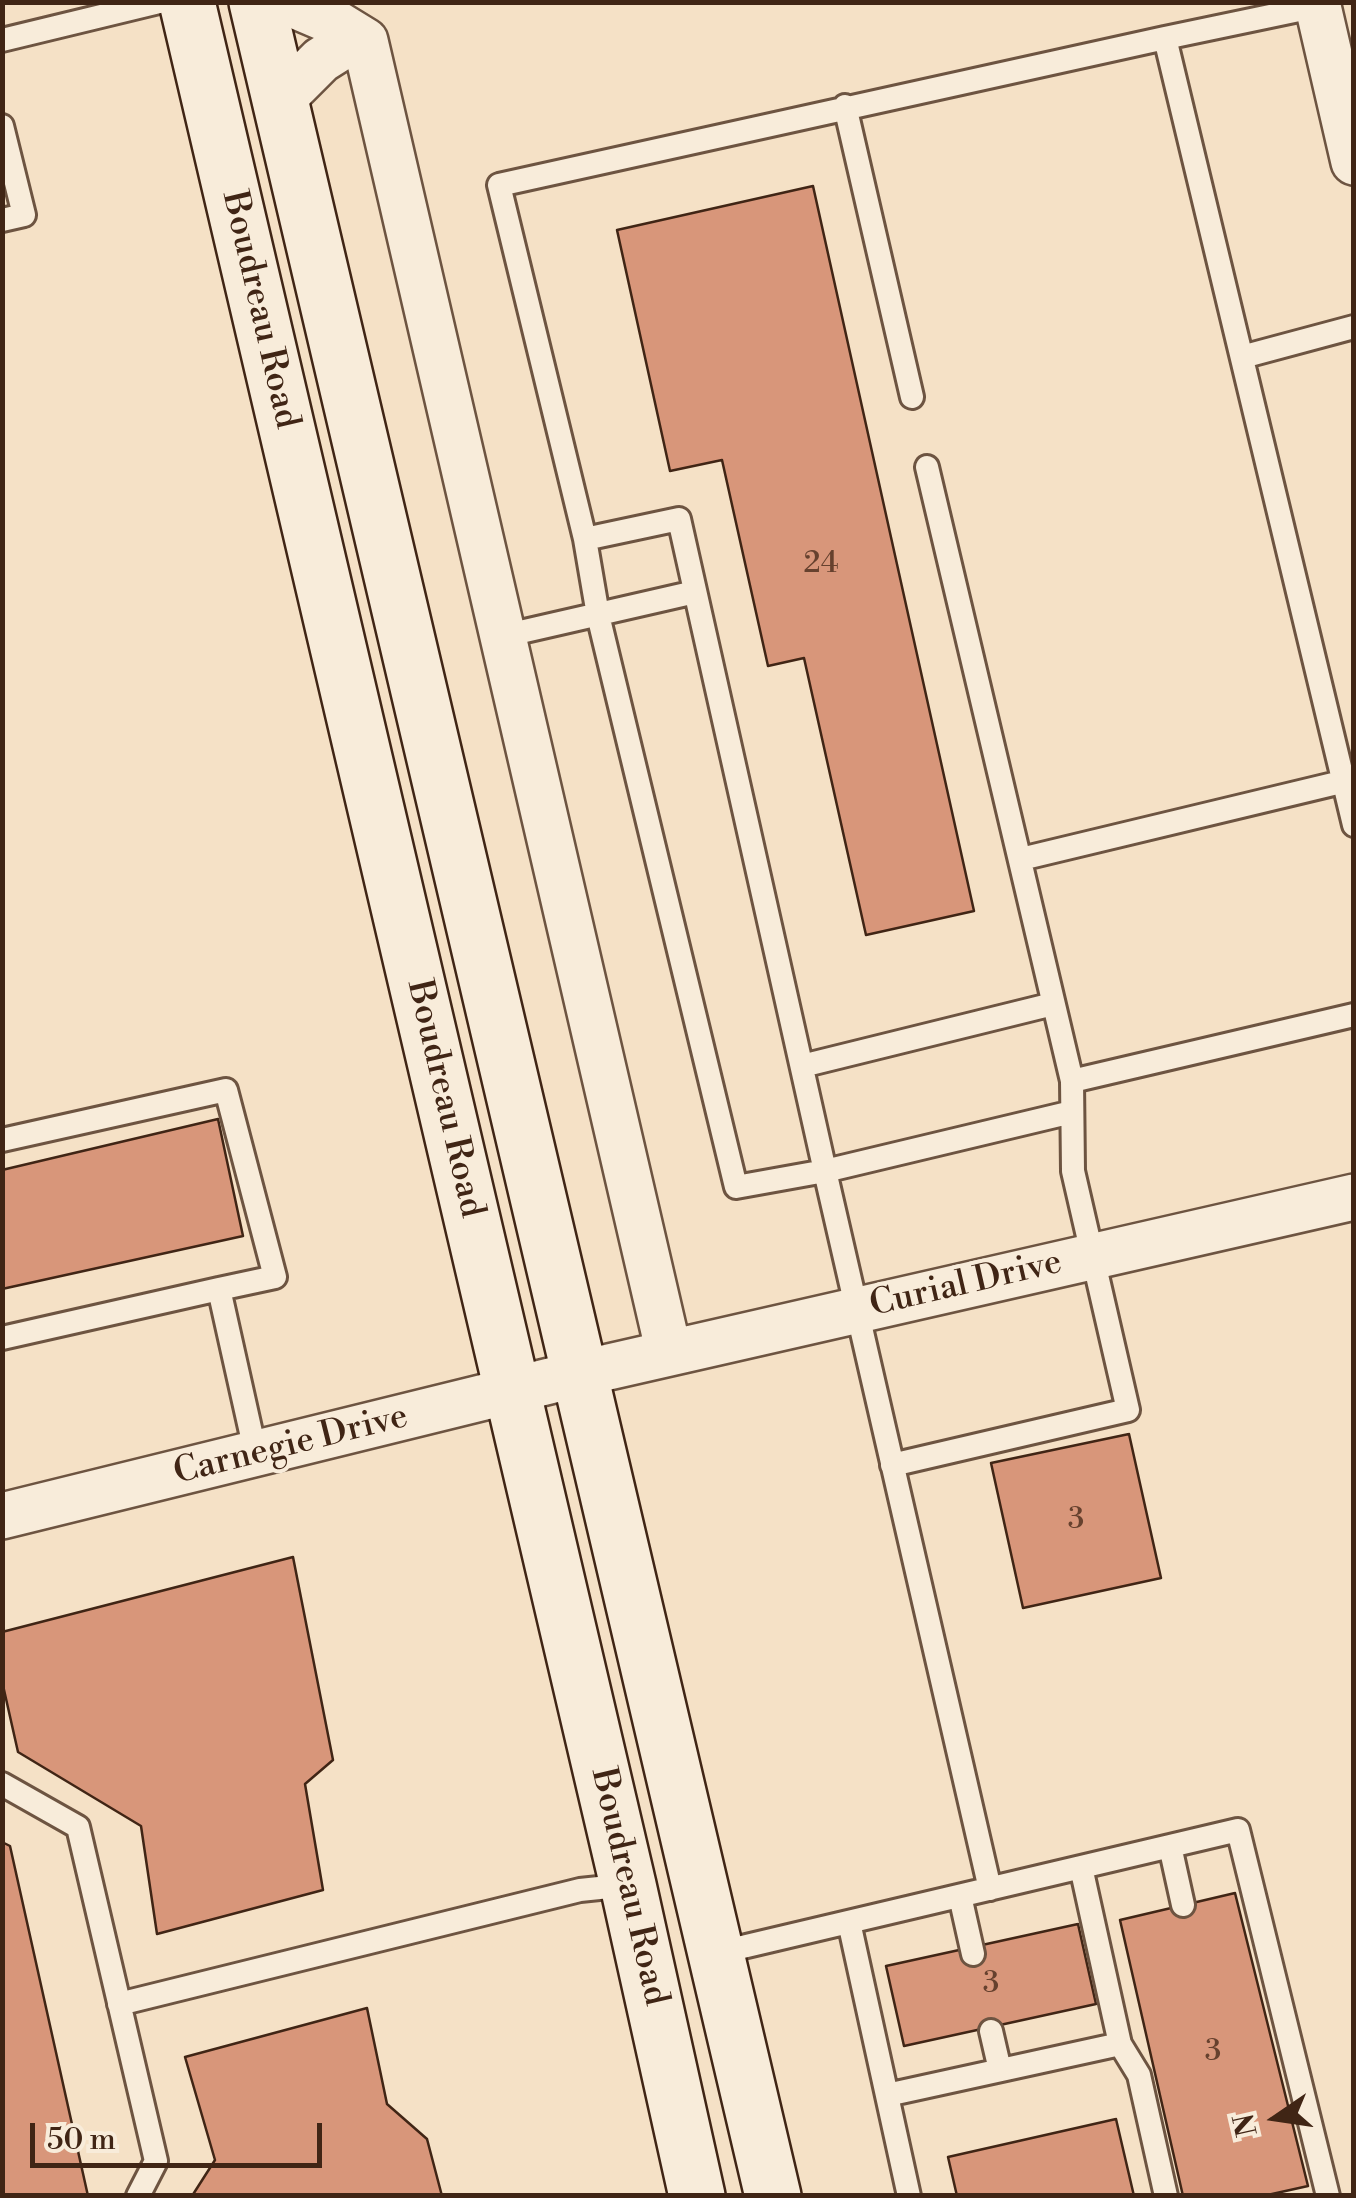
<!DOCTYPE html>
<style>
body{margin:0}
#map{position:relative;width:1356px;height:2198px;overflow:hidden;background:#f5e1c6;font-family:"Libre Bodoni",serif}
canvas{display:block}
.frame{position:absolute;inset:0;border:5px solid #402515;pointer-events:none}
.north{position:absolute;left:1226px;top:2068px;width:100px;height:100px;-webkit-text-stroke:8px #f8ecda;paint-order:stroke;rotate:257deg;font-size:28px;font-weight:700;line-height:40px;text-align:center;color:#402515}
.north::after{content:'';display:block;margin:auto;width:35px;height:45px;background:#402515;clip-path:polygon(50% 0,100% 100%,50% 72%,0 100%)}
.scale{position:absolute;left:30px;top:2123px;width:292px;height:45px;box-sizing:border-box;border:5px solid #402515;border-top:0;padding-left:12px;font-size:30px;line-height:35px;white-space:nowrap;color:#402515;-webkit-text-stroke:8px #f8ecda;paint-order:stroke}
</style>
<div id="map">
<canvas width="1356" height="2198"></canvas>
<div class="frame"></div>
<div class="north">N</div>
<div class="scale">50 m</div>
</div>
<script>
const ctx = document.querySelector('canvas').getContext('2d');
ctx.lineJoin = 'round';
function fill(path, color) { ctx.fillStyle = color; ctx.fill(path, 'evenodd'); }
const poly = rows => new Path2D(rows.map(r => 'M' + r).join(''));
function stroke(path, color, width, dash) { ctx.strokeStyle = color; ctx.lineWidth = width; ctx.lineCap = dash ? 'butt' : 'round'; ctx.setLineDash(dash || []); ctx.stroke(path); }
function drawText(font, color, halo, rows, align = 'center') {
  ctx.font = font + ' "Libre Bodoni",serif'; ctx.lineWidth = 8; ctx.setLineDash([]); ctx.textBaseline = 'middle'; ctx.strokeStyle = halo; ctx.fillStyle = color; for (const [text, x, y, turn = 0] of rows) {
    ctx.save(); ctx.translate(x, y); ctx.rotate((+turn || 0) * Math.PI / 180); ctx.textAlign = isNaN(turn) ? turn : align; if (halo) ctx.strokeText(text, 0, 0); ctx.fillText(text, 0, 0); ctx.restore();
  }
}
const building = poly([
 [813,186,974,911,866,935,804,658,768,666,722,460,670,471,617,230,813,186],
 [218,1119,243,1236,2,1289,2,1170,218,1119],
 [1129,1434,1161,1578,1023,1608,991,1463,1129,1434],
 [293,1557,333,1760,305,1784,323,1890,157,1934,141,1826,18,1752,2,1681,2,1632,293,1557],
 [2,1842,10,1846,88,2196,2,2196,2,1842],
 [1235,1893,1308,2186,1263,2196,1183,2196,1120,1920,1235,1893],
 [1078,1924,1096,2004,904,2046,886,1966,1078,1924],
 [367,2008,387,2104,427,2139,442,2196,192,2196,215,2160,185,2057,367,2008],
 [1116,2119,1134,2196,957,2196,948,2157,1116,2119]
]);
const lane = poly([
 [1165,38,1318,6],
 [2,40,159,2],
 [845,106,912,397],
 [2,126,24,215,2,220],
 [1242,357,1354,327],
 [585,539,598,615,736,1187,825,1171,990,1889],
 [503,636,695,592],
 [1021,859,1354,779],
 [802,1066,1053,1004],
 [1072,1081,1354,1015],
 [1072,1112,825,1171,679,519,585,539,499,185,1165,38,1354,825],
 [2,1140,226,1090,275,1277,219,1289,256,1455],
 [2,1338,219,1289],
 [892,1465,1128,1410,1073,1171,1072,1081,927,467],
 [2,1784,78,1827,156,2161,138,2196],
 [1170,1846,1183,1905],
 [960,1896,973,1954],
 [849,1922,909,2196],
 [717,1953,1238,1830,1328,2196],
 [119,2004,580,1890,628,1885],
 [991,2031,1000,2070],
 [1120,2044,1139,2075,1166,2196],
 [887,2095,1120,2044,1081,1867]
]);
const street = poly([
 [287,2,334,22,365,41,669,1353],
 [1317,2,1354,162],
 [280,101,321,60,340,48,365,41],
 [2,1516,578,1374,1354,1197]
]);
const secondary = poly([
 [187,2,628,1885,697,2196],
 [257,2,773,2196]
]);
const numberNames = [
 ["24",821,565],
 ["3",1076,1521],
 ["3",991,1985],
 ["3",1213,2053]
];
const streetNames = [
 ["Boudreau Road",259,310,77],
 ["Boudreau Road",444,1099,77],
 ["Curial Drive",966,1285,-13],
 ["Carnegie Drive",291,1446,-14],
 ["Boudreau Road",628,1887,77]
];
fill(building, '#d8967a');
stroke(building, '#402515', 2.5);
stroke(lane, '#6d5441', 28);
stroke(street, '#6d5441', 50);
stroke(secondary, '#402515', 60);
stroke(lane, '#f8ecda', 22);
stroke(street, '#f8ecda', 45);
stroke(secondary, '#f8ecda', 55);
drawText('30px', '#66412e', null, numberNames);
drawText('35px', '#402515', '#f8ecda', streetNames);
</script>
